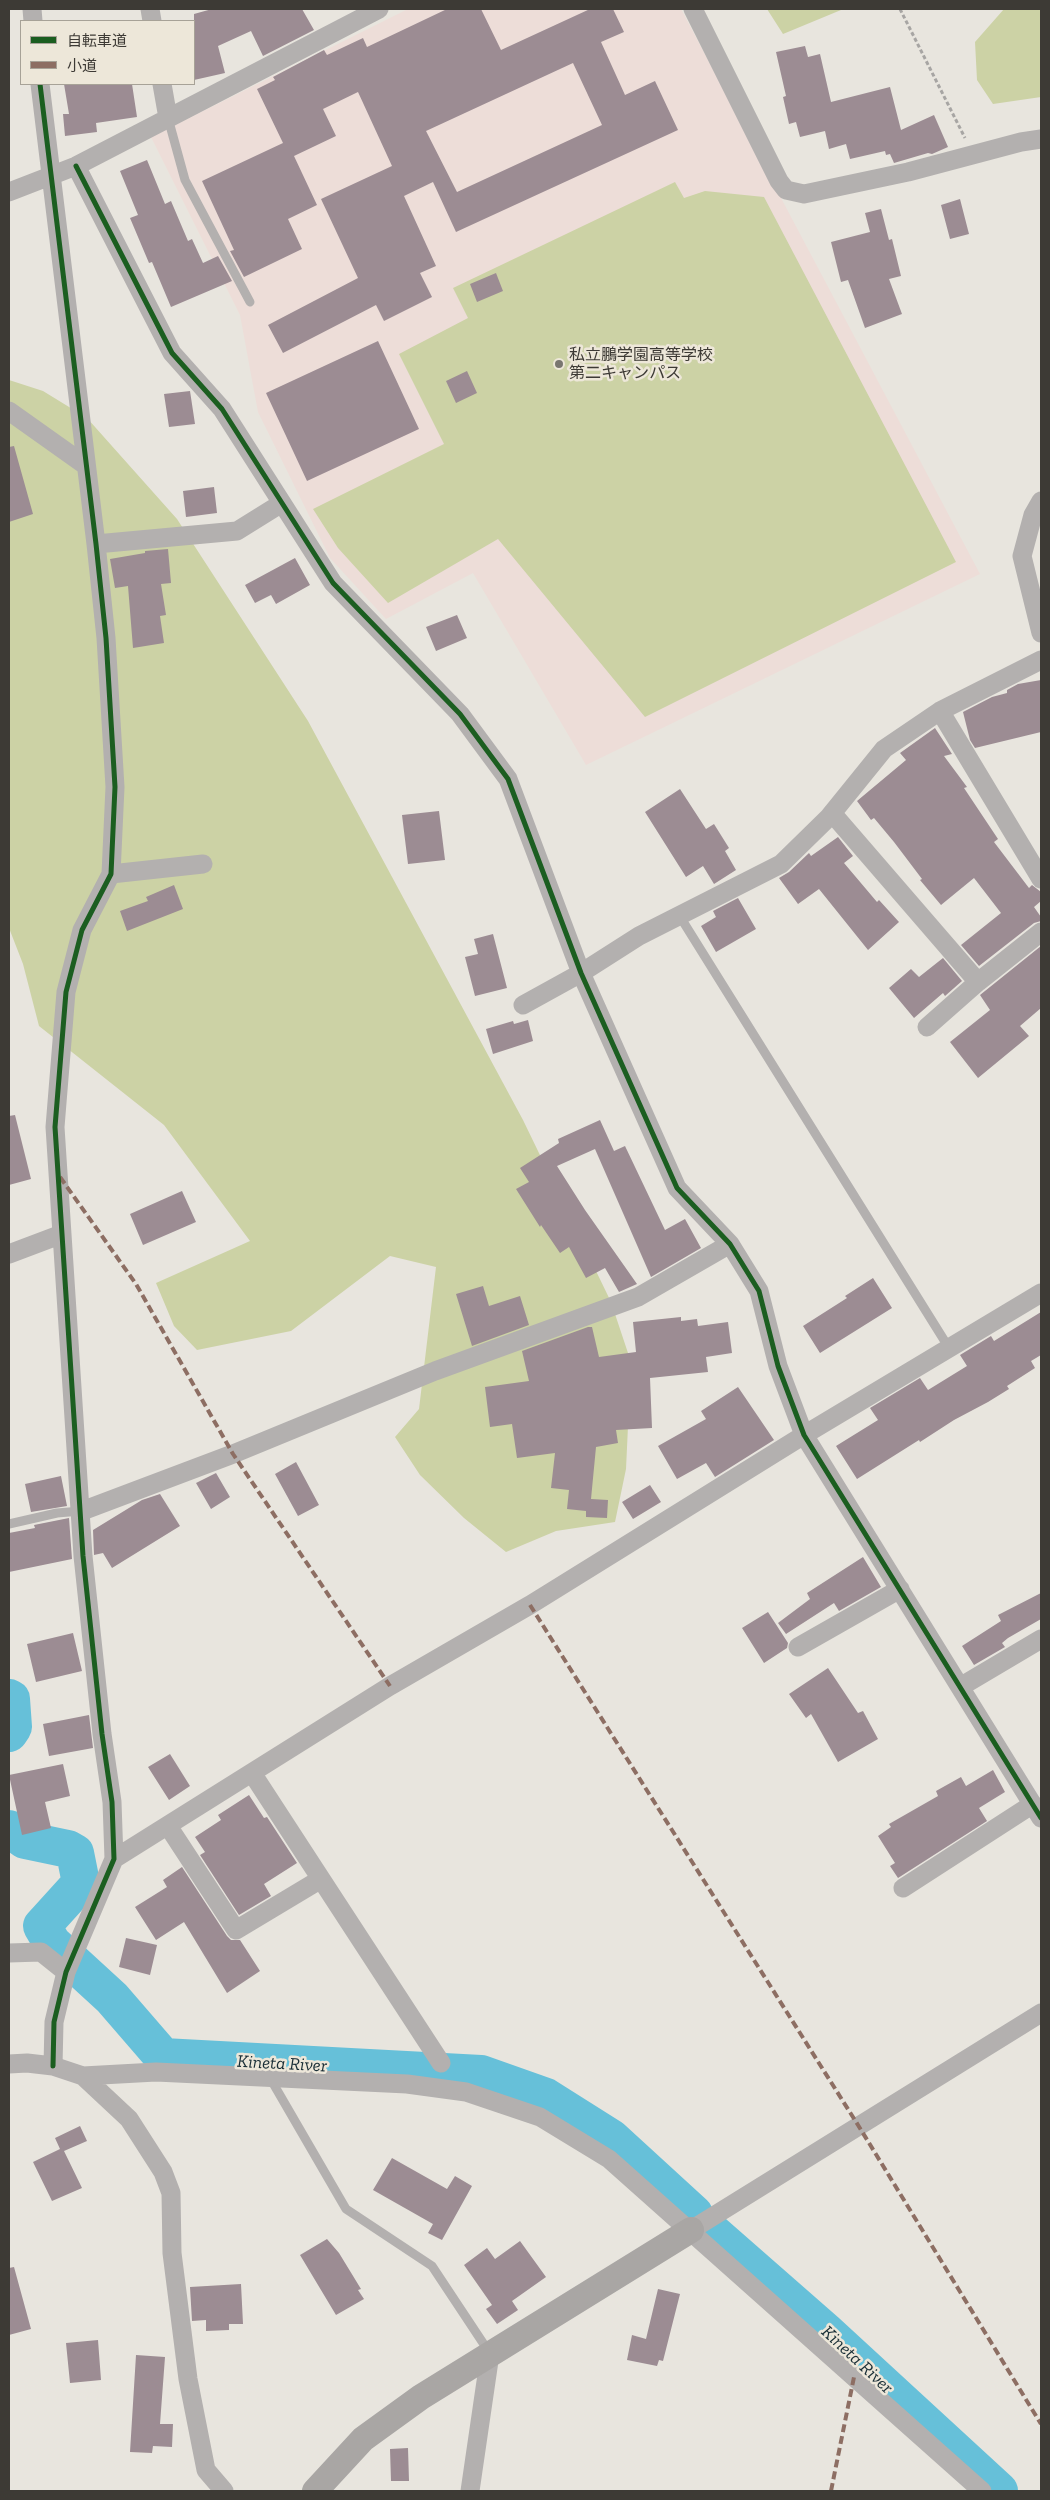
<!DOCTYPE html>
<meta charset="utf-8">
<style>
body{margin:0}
#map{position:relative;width:1050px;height:2500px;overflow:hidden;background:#e8e5de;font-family:"Zilla Slab","Noto Sans JP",serif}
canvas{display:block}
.frame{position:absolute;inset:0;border:10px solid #3d3a35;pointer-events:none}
.legend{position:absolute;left:20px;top:20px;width:175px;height:65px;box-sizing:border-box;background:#ede7d9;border:1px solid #a7a297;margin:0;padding:6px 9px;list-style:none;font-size:15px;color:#3d3a35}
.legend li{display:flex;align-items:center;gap:10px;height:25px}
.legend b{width:25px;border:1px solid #a7a297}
</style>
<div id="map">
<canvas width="1050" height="2500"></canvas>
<div class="frame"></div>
<ul class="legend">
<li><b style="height:6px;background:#1b5e20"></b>自転車道</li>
<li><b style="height:6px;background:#8d6e63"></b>小道</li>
</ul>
</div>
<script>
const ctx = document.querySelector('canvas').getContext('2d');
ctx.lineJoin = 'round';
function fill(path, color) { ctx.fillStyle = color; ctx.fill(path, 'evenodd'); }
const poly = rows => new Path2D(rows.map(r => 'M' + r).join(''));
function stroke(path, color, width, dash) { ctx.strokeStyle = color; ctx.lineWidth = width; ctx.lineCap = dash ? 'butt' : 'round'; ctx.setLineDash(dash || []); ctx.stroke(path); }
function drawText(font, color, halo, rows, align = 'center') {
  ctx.font = font + ' "Zilla Slab","Noto Sans JP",serif'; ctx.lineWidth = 5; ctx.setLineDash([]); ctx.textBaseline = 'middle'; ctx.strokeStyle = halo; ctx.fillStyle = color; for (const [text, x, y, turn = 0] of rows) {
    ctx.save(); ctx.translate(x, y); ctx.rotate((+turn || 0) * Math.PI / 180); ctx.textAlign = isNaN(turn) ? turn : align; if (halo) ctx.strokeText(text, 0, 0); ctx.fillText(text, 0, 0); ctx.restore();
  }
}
const education = poly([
 [408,9,681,9,980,574,586,765,473,573,386,619,330,558,258,412,240,315,151,137]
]);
const green = poly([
 [767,9,841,9,841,10,783,34],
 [1004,9,1041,9,1041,97,993,104,977,80,975,42],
 [675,182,684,198,705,191,764,197,956,562,645,717,498,539,388,603,338,548,313,509,444,444,399,354,468,318,453,288],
 [9,380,43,391,87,418,177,519,308,721,523,1120,611,1302,631,1362,626,1469,615,1522,556,1531,506,1552,464,1518,420,1475,395,1437,419,1409,436,1267,390,1256,291,1331,197,1350,174,1326,156,1283,250,1241,164,1125,39,1026,23,964,9,928]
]);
const river = poly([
 [9,1698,11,1699,13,1727,9,1733],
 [9,1829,25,1840,68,1849,75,1853,81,1883,42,1926,52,1943,112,1998,163,2057,481,2074,546,2097,611,2138,694,2214],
 [712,2232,825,2331,999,2491]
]);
const building = poly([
 [212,9,302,9,314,30,263,56,251,31,218,46,225,73,194,80,194,14],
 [447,9,481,9,501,50,590,9,613,9,624,32,601,42,625,95,655,81,678,130,456,232,433,182,404,196,436,266,420,273,432,297,384,321,376,305,283,353,268,325,358,278,321,199,392,166,358,92,323,109,336,136,294,156,317,205,288,219,302,249,244,277,230,251,234,250,202,181,283,143,257,89,275,80,273,77,324,50,327,55,363,38,367,47],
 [573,63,602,125,457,192,426,131],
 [805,46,808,57,820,54,831,102,890,87,901,130,934,115,948,147,932,154,928,153,894,163,890,154,886,155,885,151,850,159,846,144,829,149,825,131,800,137,796,122,789,124,783,97,786,96,776,52],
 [64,84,132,84,137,117,96,123,97,132,65,136,63,114,69,114],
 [147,160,165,204,171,201,188,241,192,239,203,263,218,256,232,281,171,307,152,262,149,263,130,218,138,215,120,171],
 [960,199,969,234,950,239,941,205],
 [881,209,889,240,892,239,901,276,889,279,902,314,865,328,848,280,841,282,831,242,870,232,865,213],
 [496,273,503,291,477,302,470,284],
 [378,341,419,429,307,481,266,393],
 [467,371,477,393,456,403,446,381],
 [190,391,195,424,169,427,164,394],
 [14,446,33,514,9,522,9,447],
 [214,487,217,513,186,517,183,491],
 [168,549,171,583,161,584,166,615,160,616,164,643,133,648,128,586,115,588,110,559,145,553,145,551],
 [295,558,310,585,276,604,271,595,255,603,245,585],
 [457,615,467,638,436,651,426,627],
 [1041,680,1041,732,975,748,970,740,963,712,992,697,1007,693,1007,690,1018,684],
 [935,728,952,754,944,756,967,787,964,788,998,839,994,842,1029,888,1032,885,1041,892,1041,901,1034,907,1041,917,1041,921,1034,923,979,966,961,945,1001,913,974,878,941,905,920,880,922,879,894,842,874,818,871,820,857,801,906,760,900,753],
 [680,789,706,829,714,824,729,848,725,851,736,870,714,884,703,866,686,877,645,812],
 [439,811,445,860,408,864,402,815],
 [838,837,853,856,844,863,877,902,879,900,899,922,868,950,819,889,798,904,779,878,789,872,809,853,811,856],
 [174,885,183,909,127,931,120,911,148,901,146,897],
 [738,898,756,929,716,952,701,926,716,917,713,911],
 [493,934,507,988,475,996,465,957,478,954,474,939],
 [1041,946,1041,1008,1020,1026,1029,1036,978,1078,950,1042,990,1010,980,995],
 [943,958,962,981,945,996,943,993,914,1018,889,988,911,969,919,977],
 [528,1020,533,1041,493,1054,486,1029,513,1021,514,1024],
 [15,1115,31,1179,9,1185,9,1116],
 [600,1120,614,1151,625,1146,665,1230,685,1219,701,1248,651,1277,595,1149,557,1166,585,1210,637,1284,619,1292,605,1268,586,1278,569,1247,560,1253,541,1225,540,1227,516,1189,529,1182,520,1168,559,1143,558,1139],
 [182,1191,196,1222,143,1245,130,1214],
 [873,1278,892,1308,820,1353,803,1326,847,1298,845,1296],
 [483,1286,489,1306,520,1296,529,1325,472,1346,456,1294],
 [1041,1312,1041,1355,1031,1361,1035,1368,1007,1386,1009,1389,988,1402,954,1420,920,1442,919,1440,857,1479,836,1446,878,1420,870,1408,920,1378,928,1390,967,1366,960,1355,991,1336,994,1341],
 [681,1317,681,1321,697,1319,698,1326,728,1322,732,1353,706,1357,708,1372,650,1378,652,1428,616,1430,618,1443,596,1447,591,1499,608,1500,607,1518,586,1517,586,1511,567,1509,569,1490,551,1488,555,1453,517,1458,512,1424,490,1427,485,1387,529,1381,522,1351,588,1327,592,1327,599,1357,636,1352,633,1322],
 [738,1387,774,1440,715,1477,706,1463,677,1479,658,1446,706,1419,701,1411],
 [296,1462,319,1505,298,1516,275,1474],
 [216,1473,230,1497,211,1509,196,1483],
 [61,1476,67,1506,31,1512,25,1484],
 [650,1485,661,1502,633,1519,622,1502],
 [160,1494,180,1526,112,1568,103,1553,94,1555,93,1530,142,1500],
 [69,1518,72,1559,9,1572,9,1533,35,1528,34,1525],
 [863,1557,881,1587,839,1611,834,1603,786,1634,778,1623,810,1599,807,1593],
 [1041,1593,1041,1619,1008,1638,1002,1643,1005,1647,974,1665,962,1646,1001,1621,998,1615],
 [768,1612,788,1643,787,1648,764,1663,742,1628],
 [73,1633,82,1671,36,1682,27,1644],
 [828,1668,858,1713,863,1711,878,1739,838,1762,811,1714,806,1718,789,1694],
 [89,1715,93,1748,49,1756,43,1724],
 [170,1754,190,1786,169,1800,148,1767],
 [63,1764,70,1796,45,1802,51,1828,22,1835,9,1775],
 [993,1770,1005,1792,979,1808,987,1821,898,1878,890,1866,895,1863,878,1836,891,1827,889,1824,938,1796,936,1791,961,1777,966,1786],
 [249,1795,264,1818,267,1817,297,1863,264,1884,271,1896,239,1915,200,1855,205,1852,195,1837,221,1820,218,1815],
 [182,1867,227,1936,231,1940,240,1940,260,1971,227,1993,184,1922,156,1940,135,1907,167,1887,163,1880],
 [126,1938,157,1945,150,1975,119,1967],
 [80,2126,87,2141,64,2151,82,2188,52,2201,33,2162,60,2149,55,2138],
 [392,2158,447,2189,455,2176,472,2186,442,2240,428,2233,433,2224,373,2190],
 [327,2239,339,2253,361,2289,358,2290,364,2299,336,2315,300,2255],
 [520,2241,546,2277,512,2301,518,2310,497,2324,486,2309,492,2305,464,2265,487,2248,495,2259],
 [14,2267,31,2329,9,2335,9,2268],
 [241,2284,243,2324,229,2324,229,2330,206,2331,206,2320,192,2321,190,2287],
 [658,2289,680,2294,663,2361,659,2360,657,2366,627,2360,632,2335,646,2339],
 [98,2340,101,2380,70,2383,66,2343],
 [136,2355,165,2357,160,2424,173,2424,172,2447,153,2446,152,2453,130,2452],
 [408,2448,409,2481,391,2481,390,2449]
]);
const path = poly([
 [900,9,965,138]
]);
const lane = poly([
 [168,118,185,180,250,302],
 [679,915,949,1348],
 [9,1524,57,1513,81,1511],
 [270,2078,346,2209,432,2266,489,2352]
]);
const street = poly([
 [32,9,33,21],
 [150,9,152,21],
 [693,9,779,181,786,190,804,194,908,172,1021,142,1041,139],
 [40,84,96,544,106,638,115,787,111,874,82,930,66,992,55,1127,83,1556,102,1734,112,1802,114,1859,66,1972,54,2022,53,2066],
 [162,84,168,118],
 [76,166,172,353,222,409,333,583,460,714,508,779,581,973,677,1188,730,1244,759,1291,778,1366,804,1435,1041,1818],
 [9,192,76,166,379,9],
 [9,411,85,465],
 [1041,501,1033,515,1022,556,1041,633],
 [96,544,237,531,282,503],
 [940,711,1041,879],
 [832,813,978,982,1041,932],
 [111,874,203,864],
 [523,1005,581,973,639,936,781,864,829,817,884,749,940,711,1041,660],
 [927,1027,978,982],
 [9,1254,62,1234],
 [82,1511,233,1454,435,1371,638,1297,730,1244],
 [798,1647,900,1589],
 [960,1687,1041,1639],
 [168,1826,236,1930,321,1879,252,1773],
 [114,1859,390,1686,530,1605,804,1435,1041,1293],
 [321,1879,441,2063],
 [903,1888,1033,1804],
 [9,1953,41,1952,66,1972],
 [9,2064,27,2063,53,2066,83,2076,129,2119,163,2172,171,2193,172,2253,188,2379,206,2470,224,2491],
 [83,2076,156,2072,407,2084,466,2092,540,2117,609,2159,982,2491],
 [691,2230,1041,2013],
 [470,2491,490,2354]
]);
const secondary = poly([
 [315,2491,363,2439,421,2397,691,2230]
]);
const quiet = poly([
 [60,1177,136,1284,233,1454,390,1686],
 [530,1605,858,2125,1041,2424],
 [831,2491,854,2377]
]);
const cycleway = poly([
 [40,84,96,544,106,638,115,787,111,874,82,930,66,992,55,1127,83,1556,102,1734,112,1802,114,1859,66,1972,54,2022,53,2066],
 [76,166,172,353,222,409,333,583,460,714,508,779,581,973,677,1188,730,1244,759,1291,778,1366,804,1435,1041,1818]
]);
const markers = [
 [559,364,5,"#797670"]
];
const poiNames = [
 ["私立鵬学園高等学校",569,355],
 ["第二キャンパス",569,373]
];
const waterNames = [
 ["Kineta River",282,2064,3],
 ["Kineta River",857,2360,43]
];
fill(education, '#edddd8');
fill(green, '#ccd2a5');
stroke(river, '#66c0d9', 38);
fill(building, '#9c8c93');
stroke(path, '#a7a5a3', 3, [4, 2.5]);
stroke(lane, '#b3b0af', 9);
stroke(street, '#b3b0af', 19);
stroke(secondary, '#a9a6a4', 26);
stroke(quiet, '#8d6e63', 4, [8, 4]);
stroke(cycleway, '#1b5e20', 5);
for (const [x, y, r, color] of markers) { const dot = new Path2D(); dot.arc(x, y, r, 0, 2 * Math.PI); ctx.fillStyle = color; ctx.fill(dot); stroke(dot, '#ede7d9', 2); }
drawText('16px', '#3d3a35', '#ede7d9', poiNames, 'left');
drawText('italic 18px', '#192e36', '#ede7d9', waterNames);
</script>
